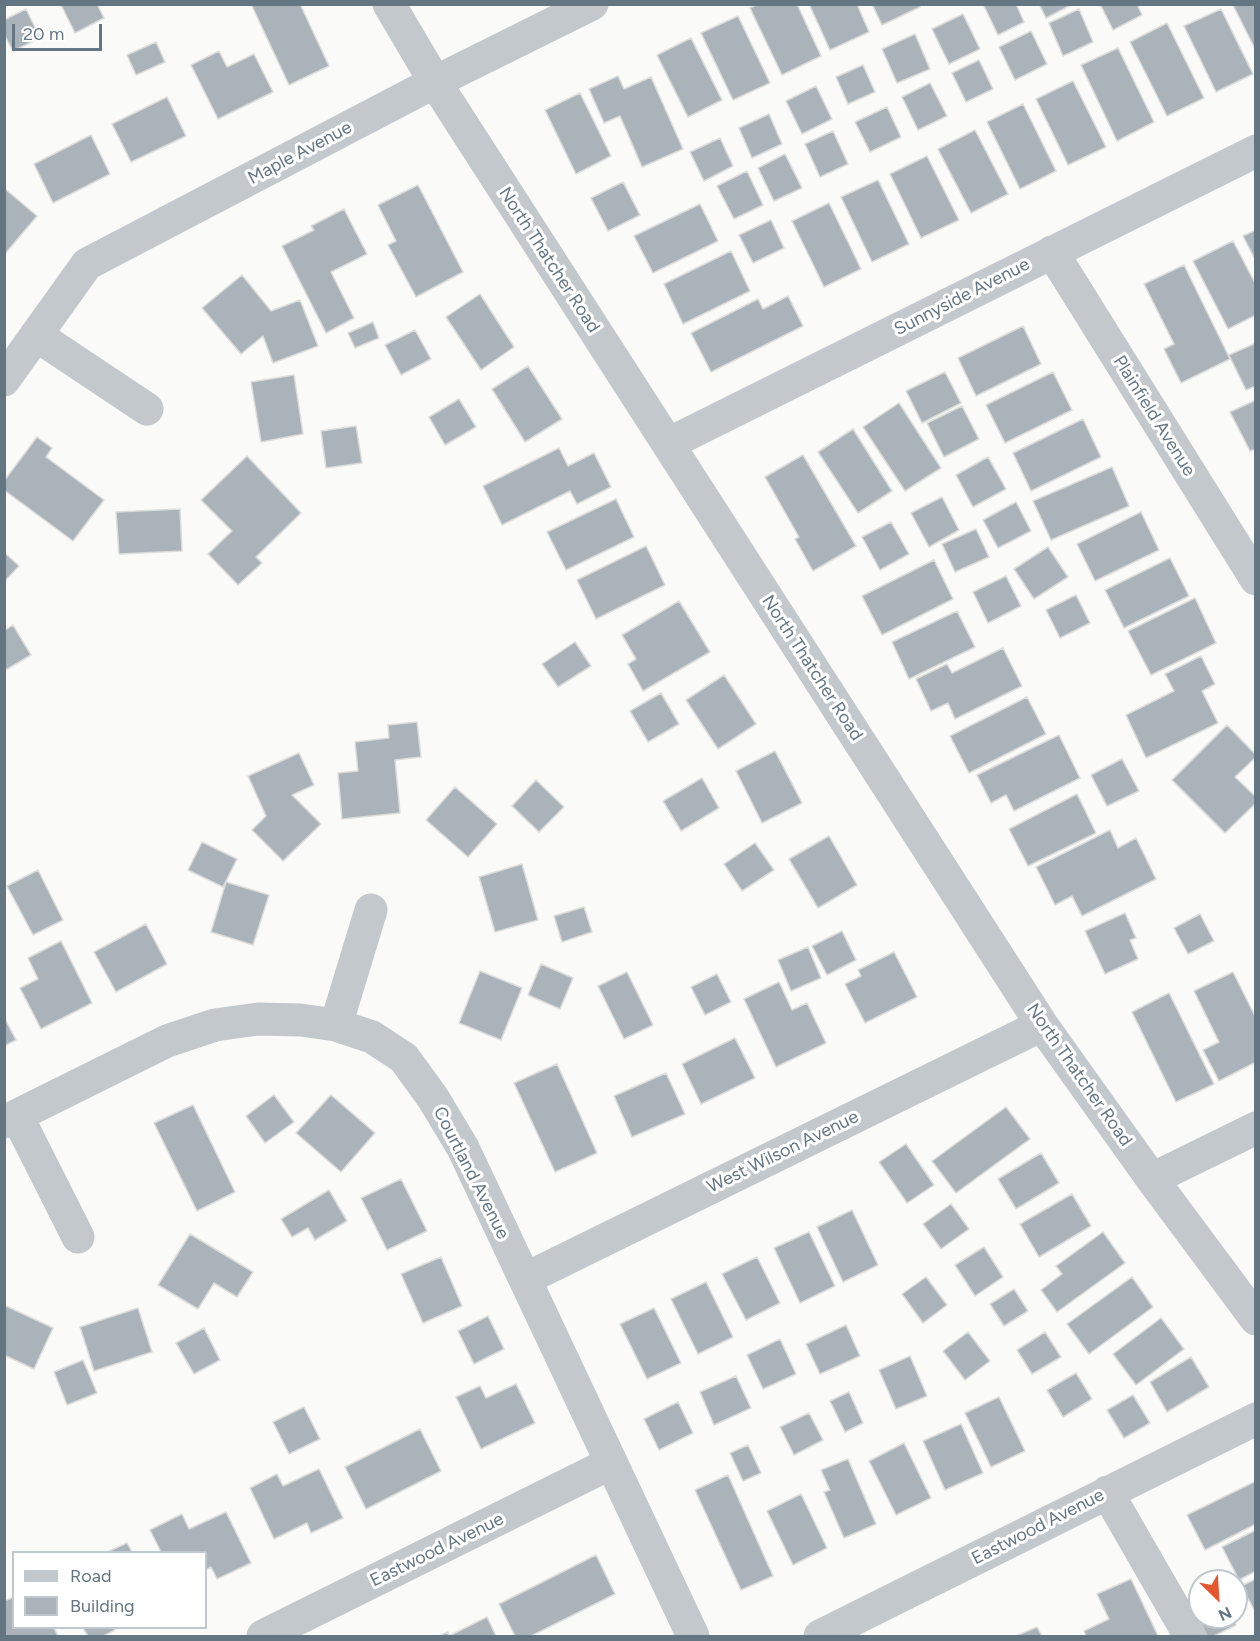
<!DOCTYPE html>
<style>
body{margin:0}
#map{position:relative;width:1260px;height:1641px;overflow:hidden;background:#fafaf8;font-family:Figtree,sans-serif}
canvas{display:block}
.frame{position:absolute;inset:0;border:6px solid #657683;pointer-events:none}
.legend{position:absolute;left:12px;top:1551px;width:195px;height:78px;box-sizing:border-box;background:#fff;border:2px solid #c1c8cd;margin:0;padding:8px 10px;list-style:none;font-size:18px;color:#657683}
.legend li{display:flex;align-items:center;gap:12px;height:30px}
.legend b{width:30px;border:2px solid #c1c8cd}
.north{position:absolute;left:1188px;top:1569px;width:60px;height:60px;box-sizing:border-box;background:#fff;border:2px solid #c1c8cd;border-radius:50%;rotate:155deg;font-size:16px;font-weight:700;line-height:24px;text-align:center;color:#657683}
.north::after{content:'';display:block;margin:auto;width:21px;height:27px;background:#e4572e;clip-path:polygon(50% 0,100% 100%,50% 72%,0 100%)}
.scale{position:absolute;left:12px;top:24px;width:90px;height:27px;box-sizing:border-box;border:3px solid #657683;border-top:0;padding-left:8px;font-size:18px;line-height:21px;white-space:nowrap;color:#657683;-webkit-text-stroke:4px #fff;paint-order:stroke}
</style>
<div id="map">
<canvas width="1260" height="1641"></canvas>
<div class="frame"></div>
<ul class="legend">
<li><b style="height:8px;background:#c3c8cc"></b>Road</li>
<li><b style="height:16px;background:#aab3b9"></b>Building</li>
</ul>
<div class="north">N</div>
<div class="scale">20 m</div>
</div>
<script>
const ctx = document.querySelector('canvas').getContext('2d');
ctx.lineJoin = 'round';
function fill(path, color) { ctx.fillStyle = color; ctx.fill(path, 'evenodd'); }
const poly = rows => new Path2D(rows.map(r => 'M' + r).join(''));
function stroke(path, color, width, dash) { ctx.strokeStyle = color; ctx.lineWidth = width; ctx.lineCap = dash ? 'butt' : 'round'; ctx.setLineDash(dash || []); ctx.stroke(path); }
function drawText(font, color, halo, rows, align = 'center') {
  ctx.font = font + ' Figtree,sans-serif'; ctx.lineWidth = 6; ctx.setLineDash([]); ctx.textBaseline = 'middle'; ctx.strokeStyle = halo; ctx.fillStyle = color; for (const [text, x, y, turn = 0] of rows) {
    ctx.save(); ctx.translate(x, y); ctx.rotate((+turn || 0) * Math.PI / 180); ctx.textAlign = isNaN(turn) ? turn : align; if (halo) ctx.strokeText(text, 0, 0); ctx.fillText(text, 0, 0); ctx.restore();
  }
}
const building = poly([
 [97,4,104,18,75,33,61,5,97,4],
 [251,4,300,4,329,66,289,85,251,4],
 [758,4,797,4,821,56,782,75,750,8,758,4],
 [809,4,857,4,869,32,830,50,809,4],
 [872,4,919,4,920,7,882,25,872,4],
 [983,4,1016,4,1024,22,998,35,983,4],
 [1039,4,1073,4,1046,18,1039,4],
 [1100,4,1137,4,1142,15,1113,30,1100,4],
 [1234,4,1256,4,1256,51,1233,5,1234,4],
 [26,9,40,38,13,51,4,34,4,20,26,9],
 [1079,9,1093,42,1063,56,1049,23,1079,9],
 [1221,9,1253,74,1216,92,1184,26,1221,9],
 [963,14,980,49,949,64,932,29,963,14],
 [738,16,770,83,733,100,701,33,738,16],
 [1167,23,1204,98,1167,116,1130,42,1167,23],
 [1031,31,1047,64,1015,80,999,47,1031,31],
 [915,34,930,69,897,83,882,49,915,34],
 [691,38,722,100,688,117,657,55,691,38],
 [156,42,165,62,136,75,127,55,156,42],
 [1118,48,1154,122,1117,141,1081,65,1118,48],
 [219,51,227,67,254,54,273,92,218,119,191,65,219,51],
 [979,60,993,89,966,102,952,73,979,60],
 [863,65,875,92,848,104,836,77,863,65],
 [618,76,624,89,651,77,683,149,642,167,620,116,604,123,589,89,618,76],
 [1073,81,1106,147,1068,165,1036,99,1073,81],
 [930,83,947,116,918,130,902,97,930,83],
 [816,86,832,119,802,134,786,101,816,86],
 [580,93,611,156,576,174,545,110,580,93],
 [167,97,186,136,131,162,112,124,167,97],
 [1023,104,1056,171,1020,189,987,122,1023,104],
 [887,107,901,137,870,152,855,122,887,107],
 [769,114,782,144,752,158,739,128,769,114],
 [975,130,1008,194,971,213,938,149,975,130],
 [833,131,848,164,820,177,805,144,833,131],
 [91,135,110,174,53,203,34,164,91,135],
 [720,138,733,166,704,181,690,152,720,138],
 [785,154,802,188,774,201,758,168,785,154],
 [927,156,959,220,921,238,890,174,927,156],
 [747,171,763,205,734,219,717,186,747,171],
 [878,180,909,244,872,262,841,197,878,180],
 [623,182,640,215,608,231,591,198,623,182],
 [418,185,463,272,416,297,388,245,396,241,378,205,418,185],
 [4,188,37,216,4,255,4,188],
 [829,203,861,269,824,287,792,221,829,203],
 [700,204,718,241,653,273,634,236,700,204],
 [344,209,367,254,331,272,354,318,326,333,282,246,314,230,311,226,344,209],
 [771,220,784,248,753,263,739,235,771,220],
 [1256,230,1256,261,1243,236,1256,230],
 [1233,241,1256,285,1256,315,1228,329,1193,261,1233,241],
 [731,251,750,291,683,324,664,284,731,251],
 [1184,265,1230,359,1181,383,1164,349,1174,344,1144,284,1184,265],
 [242,275,271,311,300,300,318,346,273,363,263,336,241,354,202,308,242,275],
 [480,294,514,347,481,370,446,317,480,294],
 [788,296,803,326,711,372,691,333,758,299,763,309,788,296],
 [373,322,379,338,355,348,348,333,373,322],
 [1023,326,1041,364,976,396,958,358,1023,326],
 [415,330,431,359,401,375,385,345,415,330],
 [1256,343,1256,386,1246,390,1229,355,1256,343],
 [528,366,562,419,525,442,492,389,528,366],
 [945,372,961,403,922,423,906,391,945,372],
 [1053,372,1072,410,1005,443,986,405,1053,372],
 [294,375,303,434,261,442,251,382,294,375],
 [459,399,476,427,445,445,429,417,459,399],
 [1256,400,1256,449,1250,451,1230,412,1256,400],
 [899,403,941,468,905,491,863,427,899,403],
 [962,406,979,439,944,457,927,423,962,406],
 [1083,419,1101,457,1031,491,1013,453,1083,419],
 [356,426,362,463,326,468,321,431,356,426],
 [853,429,892,491,858,513,818,452,853,429],
 [37,437,52,448,46,457,104,500,73,541,4,490,4,481,37,437],
 [559,448,568,466,594,453,611,487,577,504,570,491,502,525,483,486,559,448],
 [803,455,856,546,813,571,795,539,799,537,765,477,803,455],
 [247,456,301,513,256,557,262,563,238,585,208,554,232,531,201,500,247,456],
 [988,457,1006,489,973,507,956,475,988,457],
 [1112,467,1129,506,1051,540,1033,501,1112,467],
 [942,497,959,530,929,547,911,513,942,497],
 [616,499,634,537,566,570,547,532,616,499],
 [1016,502,1031,531,998,548,983,520,1016,502],
 [180,509,182,551,119,554,116,512,180,509],
 [1141,512,1159,550,1095,581,1077,544,1141,512],
 [891,522,909,554,880,570,862,537,891,522],
 [976,529,989,557,955,572,942,544,976,529],
 [646,546,665,585,596,619,577,580,646,546],
 [1048,547,1068,577,1034,599,1014,569,1048,547],
 [4,552,19,566,4,582,4,552],
 [1170,558,1189,596,1124,628,1105,590,1170,558],
 [934,560,953,599,882,635,862,596,934,560],
 [1006,576,1021,606,988,623,973,592,1006,576],
 [1076,595,1090,623,1060,638,1046,610,1076,595],
 [1195,598,1216,643,1151,675,1128,631,1195,598],
 [679,601,710,652,643,691,628,664,636,659,622,635,679,601],
 [957,611,975,647,909,679,892,642,957,611],
 [13,625,31,655,4,671,4,631,13,625],
 [575,642,591,666,558,687,542,664,575,642],
 [1003,648,1022,686,955,719,948,703,931,711,916,679,947,664,952,673,1003,648],
 [1201,656,1215,684,1202,691,1218,723,1146,758,1126,715,1174,691,1165,674,1201,656],
 [724,675,756,724,718,749,686,700,724,675],
 [661,693,679,724,648,742,630,711,661,693],
 [1027,697,1046,734,969,773,950,736,1027,697],
 [417,722,421,757,395,760,400,813,342,819,338,773,358,771,355,742,389,738,388,725,417,722],
 [1227,725,1256,755,1256,757,1235,777,1256,797,1256,803,1225,833,1172,780,1227,725],
 [1059,735,1080,778,1014,811,1006,795,991,803,977,775,1059,735],
 [775,751,802,803,762,823,736,771,775,751],
 [299,753,314,785,292,795,321,824,283,861,252,830,266,816,248,776,299,753],
 [1122,759,1139,791,1107,806,1091,775,1122,759],
 [702,778,719,808,681,831,663,801,702,778],
 [536,780,564,807,539,832,512,806,536,780],
 [455,787,497,824,468,857,426,820,455,787],
 [1077,794,1096,833,1028,866,1009,829,1077,794],
 [1110,830,1118,848,1136,838,1156,879,1082,916,1072,896,1055,905,1036,867,1110,830],
 [829,836,857,885,818,908,789,859,829,836],
 [202,842,237,859,223,887,188,870,202,842],
 [755,843,774,870,742,891,724,864,755,843],
 [522,864,538,920,495,932,479,877,522,864],
 [38,870,63,920,33,935,7,886,38,870],
 [226,882,269,895,253,945,211,932,226,882],
 [584,907,592,932,562,942,554,916,584,907],
 [1125,913,1136,938,1130,940,1138,959,1105,974,1085,931,1125,913],
 [1200,914,1214,941,1188,954,1174,928,1200,914],
 [146,924,167,964,116,992,94,952,146,924],
 [842,931,856,960,827,975,812,946,842,931],
 [61,941,92,1003,41,1029,20,988,38,979,28,958,61,941],
 [808,947,821,978,791,991,778,960,808,947],
 [894,952,917,997,865,1023,845,984,861,976,858,970,894,952],
 [541,964,573,978,560,1009,528,995,541,964],
 [480,971,522,988,501,1040,459,1023,480,971],
 [627,972,653,1025,624,1039,598,986,627,972],
 [1233,972,1256,1018,1256,1062,1219,1081,1203,1050,1219,1042,1194,991,1233,972],
 [717,974,731,1002,705,1015,691,987,717,974],
 [779,982,792,1010,807,1003,826,1043,776,1067,744,999,779,982],
 [1169,993,1214,1084,1176,1102,1132,1012,1169,993],
 [4,1017,16,1040,4,1046,4,1017],
 [735,1038,755,1078,701,1104,682,1064,735,1038],
 [557,1064,597,1153,555,1172,514,1083,557,1064],
 [666,1073,685,1114,632,1137,614,1096,666,1073],
 [274,1095,294,1122,265,1143,246,1116,274,1095],
 [331,1095,375,1133,341,1172,296,1133,331,1095],
 [193,1105,235,1192,197,1211,154,1123,193,1105],
 [1006,1107,1030,1139,956,1193,932,1161,1006,1107],
 [906,1144,934,1185,907,1203,879,1162,906,1144],
 [1041,1153,1059,1183,1016,1209,998,1179,1041,1153],
 [401,1179,427,1231,387,1250,361,1198,401,1179],
 [329,1190,347,1221,315,1240,308,1228,292,1237,281,1219,329,1190],
 [1072,1194,1091,1226,1039,1257,1020,1224,1072,1194],
 [951,1204,969,1229,941,1249,923,1224,951,1204],
 [852,1210,878,1265,843,1282,817,1227,852,1210],
 [809,1232,835,1286,800,1303,774,1248,809,1232],
 [1103,1232,1125,1263,1057,1312,1041,1290,1062,1274,1056,1266,1103,1232],
 [190,1234,253,1272,237,1297,214,1283,198,1309,158,1285,190,1234],
 [984,1247,1003,1277,975,1296,955,1265,984,1247],
 [441,1257,462,1306,423,1323,401,1274,441,1257],
 [757,1257,780,1303,746,1320,722,1274,757,1257],
 [926,1277,947,1305,923,1323,902,1294,926,1277],
 [1132,1277,1153,1307,1089,1354,1067,1324,1132,1277],
 [706,1282,733,1337,698,1354,671,1299,706,1282],
 [1014,1289,1028,1311,1004,1326,990,1304,1014,1289],
 [4,1305,53,1328,34,1369,4,1355,4,1305],
 [138,1308,152,1352,94,1371,80,1327,138,1308],
 [654,1308,681,1363,647,1379,620,1324,654,1308],
 [488,1316,504,1349,474,1364,458,1331,488,1316],
 [1161,1318,1184,1349,1136,1385,1113,1354,1161,1318],
 [846,1325,860,1356,820,1374,806,1344,846,1325],
 [204,1328,220,1360,194,1374,176,1343,204,1328],
 [968,1332,990,1361,965,1380,943,1351,968,1332],
 [1045,1332,1061,1357,1032,1374,1017,1350,1045,1332],
 [780,1339,796,1374,763,1389,747,1355,780,1339],
 [910,1356,927,1396,896,1409,879,1370,910,1356],
 [1191,1357,1209,1387,1167,1412,1150,1382,1191,1357],
 [83,1360,97,1393,67,1405,54,1372,83,1360],
 [1076,1373,1092,1399,1063,1417,1047,1390,1076,1373],
 [736,1376,751,1408,714,1425,700,1392,736,1376],
 [516,1384,535,1423,481,1449,456,1397,480,1386,486,1398,516,1384],
 [849,1392,863,1423,845,1432,830,1401,849,1392],
 [1133,1395,1150,1423,1124,1438,1107,1410,1133,1395],
 [999,1397,1025,1451,991,1467,965,1413,999,1397],
 [678,1402,693,1433,659,1450,644,1419,678,1402],
 [304,1407,320,1439,289,1454,273,1422,304,1407],
 [809,1413,823,1440,794,1455,780,1427,809,1413],
 [961,1424,983,1473,945,1490,923,1441,961,1424],
 [420,1429,441,1471,366,1509,345,1467,420,1429],
 [904,1443,931,1498,896,1515,869,1461,904,1443],
 [748,1445,761,1473,743,1481,730,1453,748,1445],
 [848,1459,876,1524,844,1538,824,1492,830,1490,821,1470,848,1459],
 [319,1469,343,1518,311,1533,307,1523,274,1539,250,1488,277,1474,283,1486,319,1469],
 [728,1475,773,1576,741,1590,695,1490,728,1475],
 [1256,1481,1256,1524,1205,1550,1187,1515,1256,1481],
 [801,1494,827,1548,793,1565,767,1511,801,1494],
 [226,1512,251,1563,217,1579,211,1567,206,1570,206,1552,161,1552,150,1530,182,1514,189,1529,226,1512],
 [1256,1530,1256,1571,1239,1580,1222,1547,1256,1530],
 [127,1543,132,1552,107,1552,127,1543],
 [596,1555,615,1594,531,1636,515,1636,499,1604,596,1555],
 [1131,1579,1158,1636,1086,1636,1084,1631,1109,1619,1097,1594,1131,1579],
 [1256,1579,1256,1613,1241,1586,1256,1579],
 [14,1597,14,1628,54,1628,58,1636,4,1636,4,1601,14,1597],
 [1200,1610,1200,1617,1232,1617,1236,1625,1214,1636,1207,1636,1195,1612,1200,1610],
 [487,1617,496,1636,439,1636,448,1632,449,1636,487,1617],
 [1037,1627,1042,1636,1016,1636,1037,1627],
 [83,1628,114,1628,115,1630,103,1636,88,1636,83,1628]
]);
const minor = poly([
 [389,4,435,82,1042,1025,1152,1179,1256,1319],
 [1052,252,1256,579],
 [36,335,147,409],
 [4,380,87,264,435,82,592,4],
 [668,444,1256,151],
 [336,1025,371,910],
 [17,1116,78,1237],
 [4,1122,167,1041,215,1025,258,1019,300,1020,336,1025,372,1037,404,1058,433,1098,463,1148,693,1636],
 [1152,1179,1256,1128],
 [525,1279,1042,1025],
 [1107,1492,1190,1636],
 [263,1636,611,1463],
 [820,1636,1256,1419]
]);
const streetNames = [
 ["Maple Avenue",300,153,-28],
 ["North Thatcher Road",549,260,57],
 ["Sunnyside Avenue",962,297,-27],
 ["Plainfield Avenue",1154,416,58],
 ["North Thatcher Road",812,668,57],
 ["North Thatcher Road",1079,1075,55],
 ["West Wilson Avenue",783,1152,-26],
 ["Courtland Avenue",471,1173,63],
 ["Eastwood Avenue",1038,1527,-27],
 ["Eastwood Avenue",437,1550,-26]
];
fill(building, '#aab3b9');
stroke(building, '#dcdcda', 1.5);
stroke(minor, '#c3c8cc', 33);
drawText('18px', '#657683', '#fff', streetNames);
</script>
